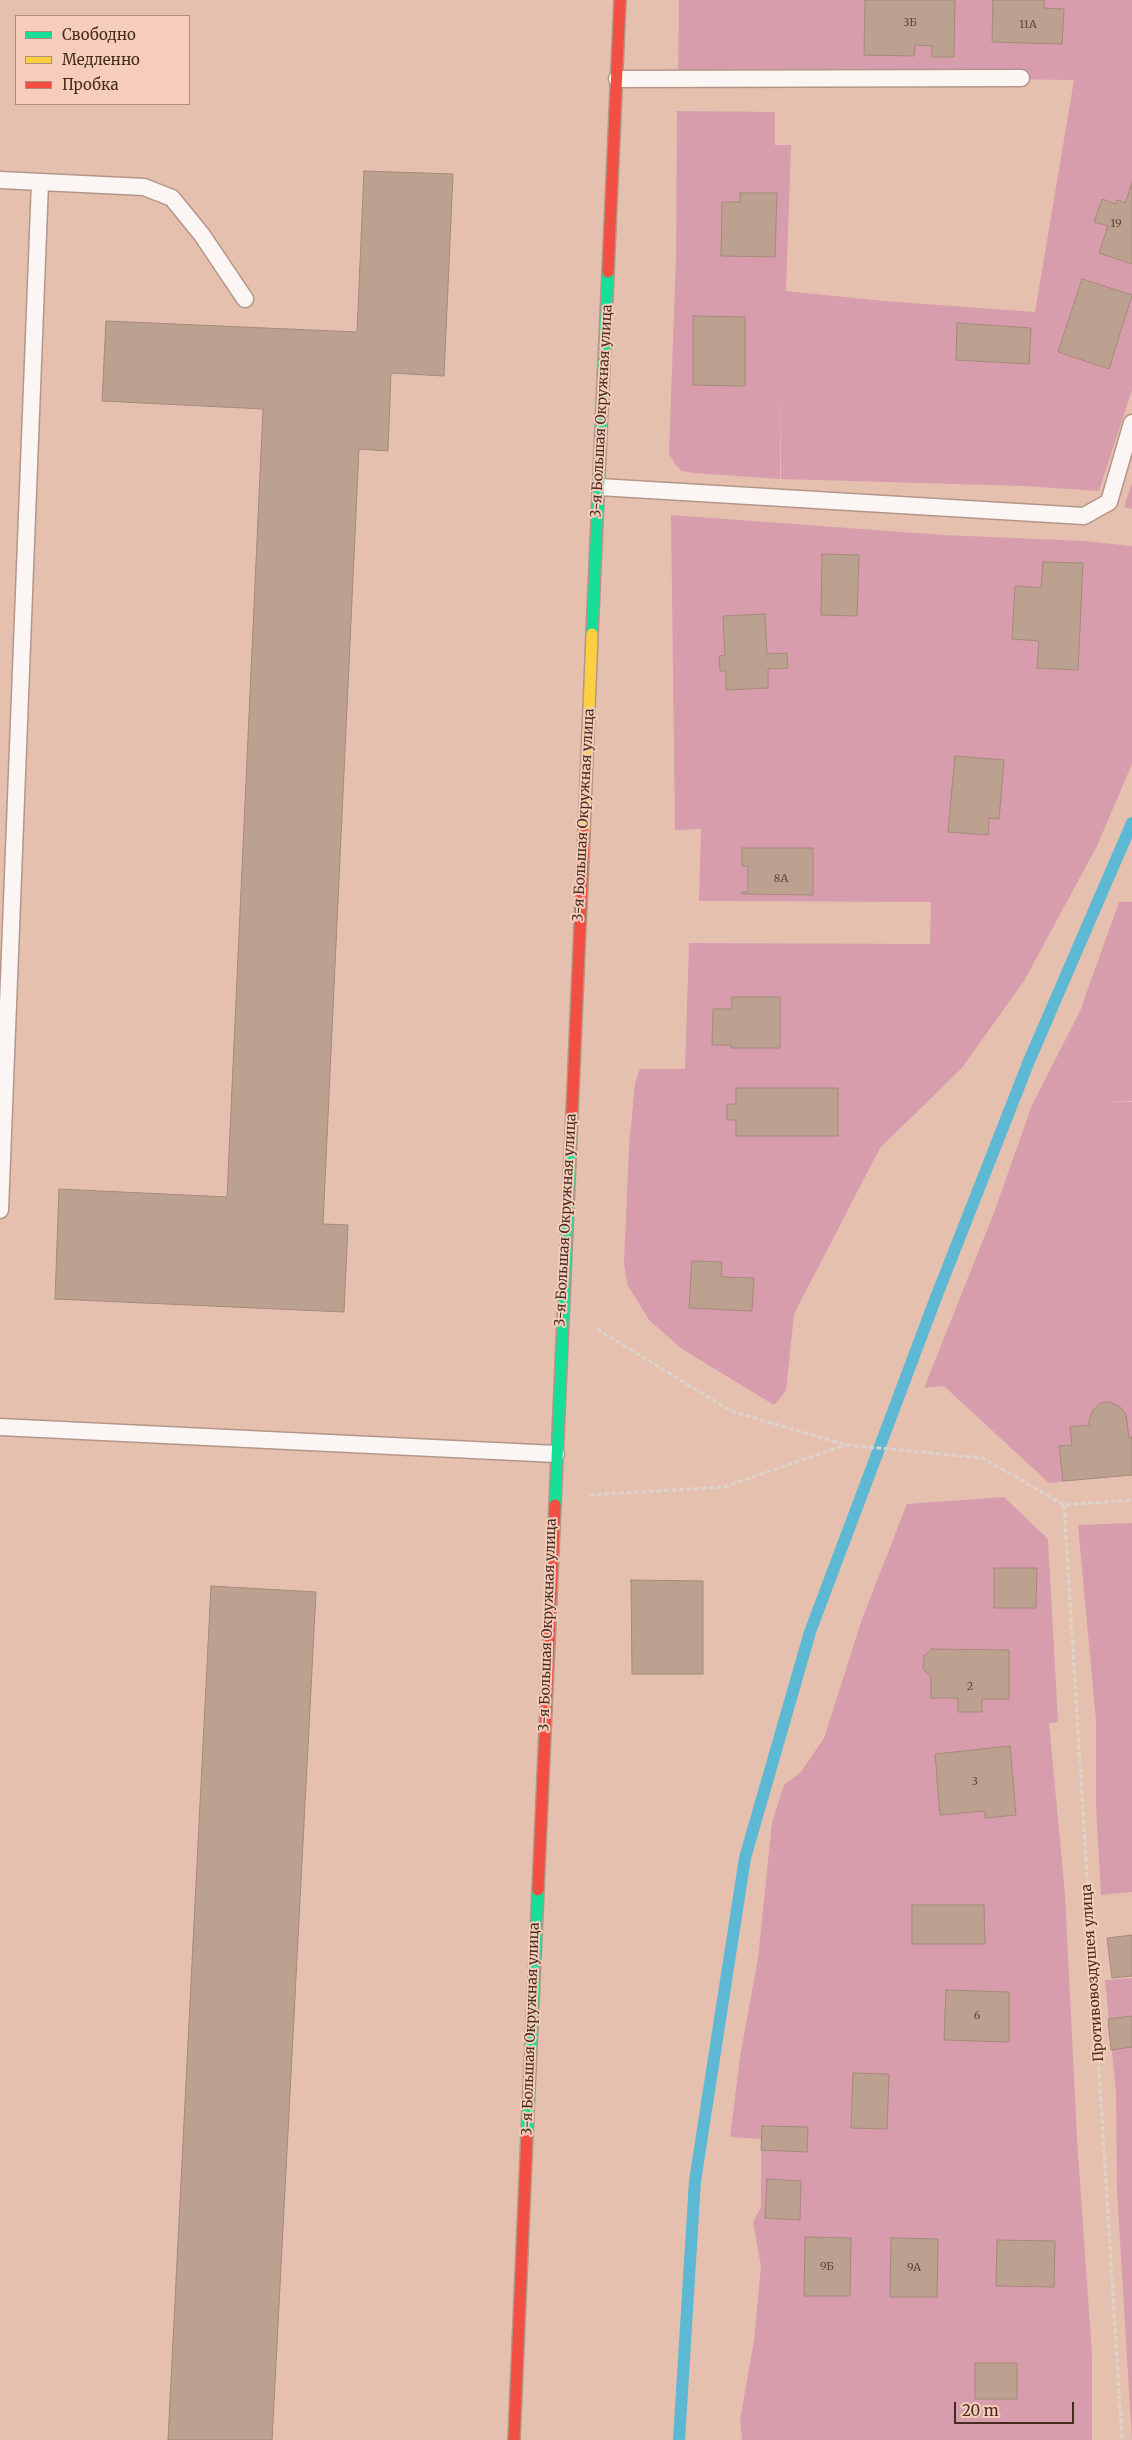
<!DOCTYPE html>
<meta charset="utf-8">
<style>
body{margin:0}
#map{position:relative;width:1132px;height:2440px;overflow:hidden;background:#e6c0af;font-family:Merriweather,serif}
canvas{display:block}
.legend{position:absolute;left:15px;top:15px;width:175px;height:90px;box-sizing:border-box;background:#f6cdba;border:1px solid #b08c7c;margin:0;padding:6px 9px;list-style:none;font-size:15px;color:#462b1f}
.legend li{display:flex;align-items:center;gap:10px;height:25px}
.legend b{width:25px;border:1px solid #b08c7c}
.scale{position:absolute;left:954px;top:2402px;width:120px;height:22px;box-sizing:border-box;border:2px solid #462b1f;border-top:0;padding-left:6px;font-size:15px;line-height:18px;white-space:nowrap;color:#462b1f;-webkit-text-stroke:4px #f6cdba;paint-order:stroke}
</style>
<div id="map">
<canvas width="1132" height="2440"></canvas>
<ul class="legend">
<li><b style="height:6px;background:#16e098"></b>Свободно</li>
<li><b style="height:6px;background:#ffcf43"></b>Медленно</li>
<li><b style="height:6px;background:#f24e42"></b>Пробка</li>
</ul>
<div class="scale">20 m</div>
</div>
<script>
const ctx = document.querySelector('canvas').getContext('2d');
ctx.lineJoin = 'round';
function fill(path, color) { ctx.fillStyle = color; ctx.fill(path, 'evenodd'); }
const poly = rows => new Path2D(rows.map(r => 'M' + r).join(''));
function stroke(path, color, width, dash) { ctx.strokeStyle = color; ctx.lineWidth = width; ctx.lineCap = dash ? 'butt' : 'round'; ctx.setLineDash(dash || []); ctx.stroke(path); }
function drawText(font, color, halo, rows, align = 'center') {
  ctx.font = font + ' Merriweather,serif'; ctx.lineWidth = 4; ctx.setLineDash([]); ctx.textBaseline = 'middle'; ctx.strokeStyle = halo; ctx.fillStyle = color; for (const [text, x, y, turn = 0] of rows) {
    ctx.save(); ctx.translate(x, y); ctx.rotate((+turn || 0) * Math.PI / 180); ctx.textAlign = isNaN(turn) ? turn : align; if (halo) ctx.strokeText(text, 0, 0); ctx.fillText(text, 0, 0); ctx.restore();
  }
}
const green = poly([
 [679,0,1132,0,1132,390,1099,491,1024,486,781,479,781,389,780,479,693,473,682,471,675,464,669,454,676,257,677,111,775,112,775,145,791,145,786,291,884,301,1035,312,1074,80,678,76],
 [1132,483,1132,509,1124,507],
 [671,515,944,535,1085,541,1132,546,1132,764,1097,846,1024,981,961,1069,880,1148,794,1314,786,1391,774,1405,682,1349,649,1320,627,1284,624,1264,629,1146,635,1083,640,1069,685,1069,689,943,930,944,931,902,699,901,701,829,675,830],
 [1119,902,1132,902,1132,1101,1107,1102,1132,1102,1132,1475,1049,1483,944,1386,924,1388,995,1210,1032,1105,1080,1011],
 [1004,1497,1048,1539,1058,1722,1049,1723,1065,1894,1077,2139,1092,2355,1092,2440,742,2440,740,2420,754,2340,761,2266,753,2222,761,2207,761,2139,730,2137,740,2057,758,1958,772,1822,784,1785,801,1772,824,1738,862,1619,907,1504],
 [1132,1523,1132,1892,1101,1895,1096,1806,1096,1721,1078,1525],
 [1132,1978,1132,2440,1117,2191,1116,2092,1105,1980]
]);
const stream = poly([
 [679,2440,695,2181,745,1858,810,1632,935,1300,1029,1061,1132,823]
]);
const building = poly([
 [865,0,955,0,954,57,932,57,932,46,915,45,914,56,864,55,865,0],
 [993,0,1044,0,1044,8,1064,9,1062,44,992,42,993,0],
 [364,171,453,174,444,376,391,373,388,451,359,449,323,1224,348,1225,344,1312,55,1299,59,1189,227,1197,263,409,102,401,106,321,357,332,364,171],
 [1132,183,1132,264,1099,253,1108,226,1094,222,1102,199,1116,204,1117,200,1125,203,1132,183],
 [740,193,777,193,775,257,721,256,722,202,740,202,740,193],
 [1082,279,1132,295,1109,369,1058,352,1082,279],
 [693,316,745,317,745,386,693,385,693,316],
 [957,323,1031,328,1029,364,956,360,957,323],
 [822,554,859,555,857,616,821,615,822,554],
 [1043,562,1083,563,1078,670,1037,668,1039,641,1012,639,1015,586,1041,588,1043,562],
 [765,614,767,654,787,653,788,668,768,669,768,688,726,690,726,671,720,671,719,656,725,655,723,616,765,614],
 [955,756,1004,760,999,819,989,818,988,835,948,832,955,756],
 [742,848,813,848,813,895,742,894,741,892,748,892,748,866,742,866,742,848],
 [732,997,780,997,780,1048,731,1048,731,1045,712,1045,713,1009,732,1009,732,997],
 [736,1088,838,1088,838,1136,736,1136,736,1120,727,1120,727,1104,736,1104,736,1088],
 [692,1261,722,1262,721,1277,754,1278,752,1311,689,1308,692,1261],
 [1109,1402,1119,1406,1126,1414,1129,1438,1132,1437,1132,1475,1063,1481,1059,1446,1072,1445,1070,1427,1089,1425,1089,1420,1093,1410,1101,1403,1109,1402],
 [994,1568,1037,1568,1036,1608,994,1608,994,1568],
 [631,1580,703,1581,703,1674,632,1674,631,1580],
 [211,1586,316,1592,272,2440,168,2440,211,1586],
 [932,1649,1009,1650,1009,1699,982,1699,982,1712,958,1712,958,1698,931,1698,931,1677,923,1669,924,1656,932,1649],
 [1010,1746,1016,1815,985,1818,985,1811,940,1815,935,1754,1010,1746],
 [912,1905,984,1905,985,1944,912,1944,912,1905],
 [1132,1935,1132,1976,1112,1978,1107,1938,1132,1935],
 [946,1990,1009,1992,1009,2042,944,2040,946,1990],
 [1132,2016,1132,2047,1111,2050,1108,2019,1132,2016],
 [853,2073,889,2074,887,2129,851,2128,853,2073],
 [762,2126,808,2127,807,2152,761,2150,762,2126],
 [767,2179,801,2181,800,2220,765,2218,767,2179],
 [805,2237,851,2238,850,2296,804,2296,805,2237],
 [891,2238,938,2239,937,2297,890,2297,891,2238],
 [997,2240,1055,2241,1054,2287,996,2286,997,2240],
 [975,2363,1017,2363,1017,2399,975,2399,975,2363]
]);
const path = poly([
 [597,1329,731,1411,846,1445,983,1458,1064,1505,1132,1500],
 [589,1495,724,1487,845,1445],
 [1064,1505,1122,2440]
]);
const lane = poly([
 [617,79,1021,78],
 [0,180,144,187,172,198,202,235,245,299],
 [599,487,1084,516,1109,502,1132,423],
 [0,1210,40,182],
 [0,1427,556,1454]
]);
const fast = poly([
 [592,634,608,272],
 [555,1505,571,1136],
 [527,2134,538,1890]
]);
const slow = poly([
 [584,833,592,634]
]);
const jam = poly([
 [608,272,620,0],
 [571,1136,584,833],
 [538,1890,555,1505],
 [514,2440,527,2134]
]);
const numberNames = [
 ["3Б",910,23],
 ["11А",1028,25],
 ["19",1116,224],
 ["8А",781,879],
 ["2",970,1687],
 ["3",975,1782],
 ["6",977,2016],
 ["9Б",827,2267],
 ["9А",914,2268]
];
const streetNames = [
 ["3-я Большая Окружная улица",602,411,-87],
 ["3-я Большая Окружная улица",584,815,-87],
 ["3-я Большая Окружная улица",566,1220,-87],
 ["3-я Большая Окружная улица",548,1625,-88],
 ["Противовоздушея улица",1093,1973,-94],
 ["3-я Большая Окружная улица",531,2029,-88]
];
fill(green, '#d79dac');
stroke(stream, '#5cb8d3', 12);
fill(building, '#bca190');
stroke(building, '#a48a79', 1);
stroke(lane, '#b39689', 19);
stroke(fast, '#b39689', 14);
stroke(slow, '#b39689', 14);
stroke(jam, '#b39689', 14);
stroke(path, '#ded2cc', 3, [5, 2.5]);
stroke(lane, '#fbf6f3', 16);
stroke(fast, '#16e098', 11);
stroke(slow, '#ffcf43', 11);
stroke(jam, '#f24e42', 11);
drawText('11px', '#64483b', null, numberNames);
drawText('14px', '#462b1f', '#f6cdba', streetNames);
</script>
